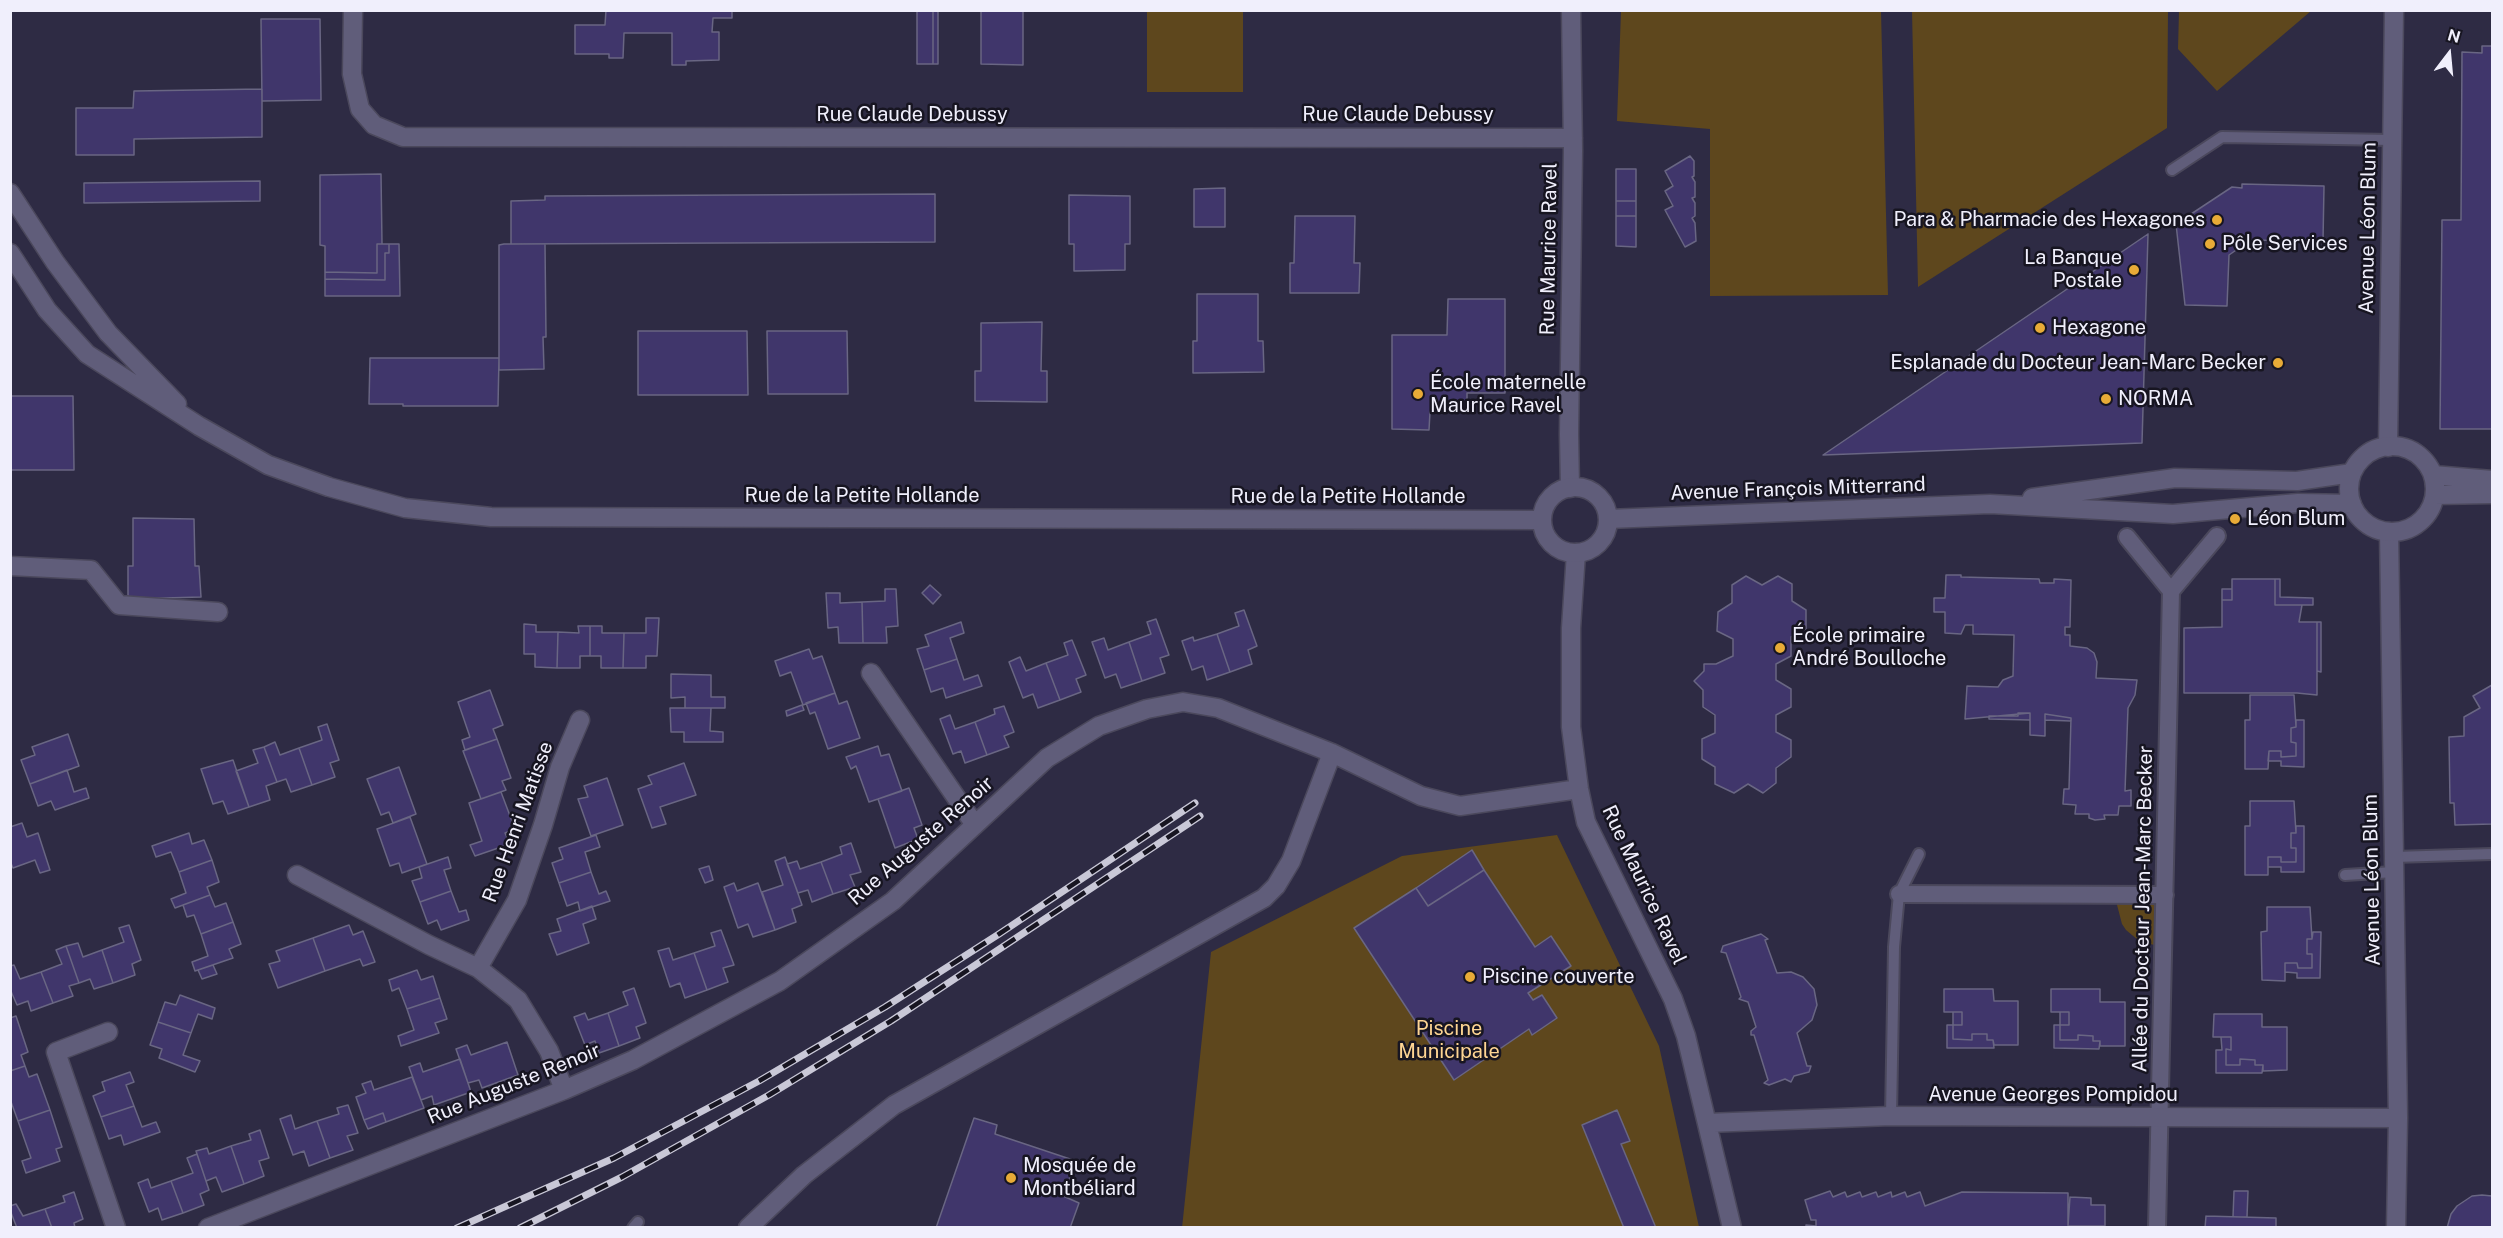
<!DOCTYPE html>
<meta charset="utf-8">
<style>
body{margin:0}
#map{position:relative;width:2503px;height:1238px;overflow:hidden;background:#2e2b44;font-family:"Public Sans",sans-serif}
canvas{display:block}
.frame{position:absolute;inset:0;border:12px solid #f0effc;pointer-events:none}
.north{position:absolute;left:2419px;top:24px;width:60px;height:60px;-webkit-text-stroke:4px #171521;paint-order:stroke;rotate:16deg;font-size:16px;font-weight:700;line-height:24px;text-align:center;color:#f0effc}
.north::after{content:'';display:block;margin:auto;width:21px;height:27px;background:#f0effc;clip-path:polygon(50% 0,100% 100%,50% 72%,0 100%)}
</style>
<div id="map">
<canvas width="2503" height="1238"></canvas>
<div class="frame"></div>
<div class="north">N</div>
</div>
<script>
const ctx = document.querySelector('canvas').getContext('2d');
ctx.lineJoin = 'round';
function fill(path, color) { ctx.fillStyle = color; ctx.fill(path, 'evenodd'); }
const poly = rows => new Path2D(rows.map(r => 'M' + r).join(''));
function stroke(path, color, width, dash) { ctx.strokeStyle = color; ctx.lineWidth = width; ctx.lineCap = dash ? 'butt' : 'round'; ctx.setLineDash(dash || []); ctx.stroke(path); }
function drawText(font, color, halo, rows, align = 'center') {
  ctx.font = font + ' "Public Sans",sans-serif'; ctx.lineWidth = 5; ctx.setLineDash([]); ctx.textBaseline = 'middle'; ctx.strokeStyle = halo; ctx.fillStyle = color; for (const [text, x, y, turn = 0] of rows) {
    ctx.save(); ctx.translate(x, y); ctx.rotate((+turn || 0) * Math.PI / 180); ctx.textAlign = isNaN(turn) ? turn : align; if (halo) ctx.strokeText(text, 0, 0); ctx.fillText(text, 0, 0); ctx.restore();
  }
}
const green = poly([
 [1147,11,1243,11,1243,92,1147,92],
 [1621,11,1881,11,1888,295,1710,296,1710,129,1617,121],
 [1912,11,2168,11,2167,128,1918,287],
 [2179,11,2179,10,2311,11,2217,91,2178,49],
 [1557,835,1659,1046,1699,1227,1182,1228,1211,952,1402,856],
 [2116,901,2156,903,2154,945,2138,940,2126,930,2122,924]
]);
const building = poly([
 [606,10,732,10,732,18,713,18,712,32,719,32,719,60,686,61,686,65,672,65,672,33,624,33,623,58,609,58,609,54,575,54,575,25,605,25,606,10],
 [917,10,933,10,933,64,917,64,917,10],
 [933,10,938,10,938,64,933,64,933,10],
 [981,10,1023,10,1023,65,981,64,981,10],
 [261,19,320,19,321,100,262,101,261,19],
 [2482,46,2492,46,2492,429,2440,429,2442,220,2461,220,2462,52,2482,53,2482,46],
 [262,89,262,137,134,139,134,155,76,155,76,108,133,108,134,91,262,89],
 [1690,156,1694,161,1694,176,1692,177,1695,182,1695,197,1692,198,1695,203,1695,216,1692,218,1695,223,1696,241,1685,247,1665,210,1673,206,1665,191,1673,186,1665,171,1690,156],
 [1616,169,1636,169,1636,201,1616,201,1616,169],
 [381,174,382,244,377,244,377,273,325,272,325,246,320,245,320,175,381,174],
 [260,181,260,201,84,203,84,183,260,181],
 [2242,184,2324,186,2323,241,2242,240,2242,246,2229,255,2227,306,2185,305,2176,224,2232,187,2242,188,2242,184],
 [1225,188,1225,227,1194,227,1194,189,1225,188],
 [935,194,935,242,511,244,511,201,545,200,545,196,935,194],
 [1069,195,1130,196,1130,244,1125,244,1125,270,1074,271,1074,244,1069,244,1069,195],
 [1616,201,1636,201,1636,216,1616,216,1616,201],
 [1295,216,1355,216,1354,263,1360,263,1359,293,1290,293,1290,263,1294,263,1295,216],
 [1616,216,1636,216,1636,247,1616,246,1616,216],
 [2148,234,2142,443,1823,455,2148,234],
 [377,244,389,244,389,253,385,253,385,280,325,279,325,272,377,273,377,244],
 [389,244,399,244,400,296,325,296,325,279,385,280,385,253,389,253,389,244],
 [504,244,545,244,546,337,543,337,544,369,499,370,499,245,504,244],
 [1197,294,1258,294,1258,341,1263,341,1264,372,1193,373,1193,341,1197,341,1197,294],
 [1448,299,1505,299,1505,393,1467,393,1467,412,1430,412,1429,430,1392,429,1392,335,1447,335,1448,299],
 [1042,322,1041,371,1047,371,1047,402,975,401,975,371,981,371,981,323,1042,322],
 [638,331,747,331,748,395,638,395,638,331],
 [767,331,847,331,848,394,768,394,767,331],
 [370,358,499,358,498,406,403,406,403,404,369,404,370,358],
 [10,396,73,396,74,470,10,470,10,396],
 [133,518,194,519,195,566,199,566,201,597,128,599,128,566,133,566,133,518],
 [1946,575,1961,575,1961,577,2039,579,2040,583,2054,583,2054,579,2071,580,2070,627,2065,627,2065,635,2070,635,2070,646,2087,648,2094,653,2097,662,2096,678,2137,680,2135,695,2128,708,2125,791,2131,790,2131,806,2119,806,2118,815,2104,815,2105,819,2095,820,2089,818,2089,814,2075,814,2076,805,2063,804,2064,789,2069,789,2071,718,2045,714,2045,736,2030,735,2030,713,1965,719,1967,686,1998,687,2003,680,2013,676,2014,635,1973,634,1973,625,1965,625,1961,634,1945,633,1945,612,1934,612,1934,598,1945,598,1946,575],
 [1746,576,1762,585,1778,576,1792,584,1792,601,1806,610,1806,629,1791,637,1791,656,1776,664,1776,680,1791,689,1791,707,1776,715,1776,732,1791,740,1791,757,1776,768,1776,783,1763,793,1748,784,1734,793,1715,784,1715,767,1702,759,1702,739,1715,733,1715,715,1703,707,1703,690,1694,681,1704,671,1704,664,1716,664,1733,656,1733,639,1717,631,1718,612,1732,603,1732,585,1746,576],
 [2232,579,2275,579,2275,605,2302,605,2299,622,2317,622,2317,695,2297,693,2184,693,2184,628,2222,627,2222,600,2232,600,2232,579],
 [2275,579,2280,579,2280,597,2313,598,2313,605,2275,605,2275,579],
 [930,585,941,595,933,604,922,593,930,585],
 [885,589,896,589,898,626,886,627,887,643,863,643,862,602,885,601,885,589],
 [2222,589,2232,589,2232,600,2222,600,2222,589],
 [826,593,840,593,840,603,862,602,863,643,839,643,838,627,828,628,826,593],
 [1244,610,1257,646,1248,650,1252,664,1230,672,1217,634,1239,626,1235,613,1244,610],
 [646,618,659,618,657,656,646,656,646,668,623,668,624,633,646,633,646,618],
 [1156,619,1169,655,1160,658,1165,673,1142,681,1129,642,1151,634,1147,622,1156,619],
 [961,622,964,633,950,638,957,659,924,670,917,649,929,646,925,635,961,622],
 [2317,622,2321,622,2321,672,2317,671,2317,622],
 [524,624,536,625,536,632,558,632,557,668,535,667,535,654,524,654,524,624],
 [578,626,590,626,590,656,580,656,580,668,557,668,558,632,579,633,578,626],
 [590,626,602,626,602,633,624,633,623,668,601,668,601,656,590,656,590,626],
 [1217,634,1230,672,1207,680,1203,666,1192,670,1182,641,1193,637,1194,641,1217,634],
 [1104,638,1108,650,1129,642,1142,681,1121,688,1116,674,1105,678,1092,642,1104,638],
 [1072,640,1086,675,1076,679,1081,692,1060,700,1046,663,1068,655,1064,643,1072,640],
 [809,649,813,659,822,656,835,693,803,705,791,672,780,676,775,661,809,649],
 [1020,657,1026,671,1046,663,1060,700,1038,708,1033,694,1023,698,1009,662,1020,657],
 [957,659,964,680,978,675,982,686,946,698,943,688,931,692,924,670,957,659],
 [671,674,711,675,711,697,725,697,725,708,685,708,685,697,671,698,671,674],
 [2492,685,2492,824,2455,825,2454,803,2450,803,2449,737,2464,736,2464,717,2480,708,2473,696,2492,685],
 [490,690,503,725,493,729,497,739,465,750,462,740,470,737,458,702,490,690],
 [835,693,839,704,847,701,860,738,828,749,815,712,810,714,806,703,835,693],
 [2250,695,2294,695,2296,727,2291,728,2291,742,2296,743,2296,756,2281,757,2281,751,2269,751,2268,769,2245,769,2245,720,2250,720,2250,695],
 [802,705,804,710,787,716,786,711,802,705],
 [1004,706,1014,732,1004,736,1009,747,987,755,975,722,995,714,994,709,1004,706],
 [670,708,711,708,710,731,723,732,723,742,684,742,684,732,671,732,670,708],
 [2018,713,2030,713,2030,720,1989,719,1989,716,2018,716,2018,713],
 [2045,714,2071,718,2071,721,2045,720,2045,714],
 [950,715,955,729,975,722,987,755,965,763,961,751,953,754,940,719,950,715],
 [2296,720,2304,720,2304,767,2281,766,2281,761,2268,761,2269,751,2281,751,2281,757,2296,756,2296,743,2291,742,2291,728,2296,727,2296,720],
 [327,724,339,760,330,763,335,777,312,785,299,748,322,740,318,727,327,724],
 [68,734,79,766,30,784,21,760,35,755,32,747,68,734],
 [497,739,511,778,502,781,506,790,481,799,463,751,497,739],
 [275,742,280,755,299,748,312,785,291,792,286,779,277,782,264,747,275,742],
 [878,746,881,756,889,754,902,791,869,802,856,766,851,769,846,757,878,746],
 [264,747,277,782,266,786,270,800,249,807,236,771,258,763,253,750,264,747],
 [233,760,249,807,228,814,223,801,213,804,201,769,233,760],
 [684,763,696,795,660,807,666,824,652,828,638,789,652,784,648,776,684,763],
 [399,767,416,814,393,823,389,812,381,815,367,779,399,767],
 [67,770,74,792,86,788,89,798,55,810,51,801,38,806,30,784,67,770],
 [607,778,623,825,591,836,578,799,588,797,584,786,607,778],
 [909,788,922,825,914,828,918,839,895,848,878,799,909,788],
 [501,792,515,829,505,833,510,844,475,856,470,845,482,841,469,803,501,792],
 [2250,801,2294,801,2296,833,2291,833,2291,848,2296,848,2296,862,2281,862,2281,857,2268,857,2268,875,2245,875,2245,826,2250,826,2250,801],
 [410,817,427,864,402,873,399,863,390,866,377,829,410,817],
 [22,823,27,837,38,833,50,870,40,873,35,860,13,868,10,861,10,827,22,823],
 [2296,826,2304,826,2304,872,2281,872,2281,867,2268,867,2268,857,2281,857,2281,862,2296,862,2296,848,2291,848,2291,833,2296,833,2296,826],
 [189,833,192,844,204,840,212,860,179,872,171,852,156,857,152,846,189,833],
 [596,835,600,847,585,852,591,872,559,883,552,863,563,859,559,848,596,835],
 [851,843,861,872,850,875,855,887,833,894,821,862,842,854,840,847,851,843],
 [1472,850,1484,870,1428,906,1416,888,1472,850],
 [448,857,451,868,444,870,451,891,420,902,412,881,422,878,419,867,448,857],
 [785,857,802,905,792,909,796,922,775,930,762,892,783,885,775,861,785,857],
 [212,860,219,882,207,887,210,895,175,908,171,899,186,893,179,872,212,860],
 [797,861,800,869,821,862,833,894,812,902,808,890,798,893,787,864,797,861],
 [709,866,713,880,705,883,699,869,709,866],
 [1484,870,1535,947,1551,936,1571,966,1528,993,1533,1000,1542,995,1557,1018,1532,1035,1529,1029,1454,1080,1354,928,1416,888,1428,906,1484,870],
 [591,872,599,894,606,891,610,901,580,911,578,902,567,906,559,883,591,872],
 [734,883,737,891,758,883,775,930,753,937,748,924,738,928,724,887,734,883],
 [451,891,459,912,466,910,469,920,441,930,437,920,428,924,420,902,451,891],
 [210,895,215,907,226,903,233,922,201,934,194,915,187,917,183,905,210,895],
 [592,906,596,919,583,924,589,943,557,955,549,934,561,931,557,919,592,906],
 [2267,907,2310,907,2312,939,2307,939,2307,954,2312,954,2312,968,2298,968,2297,963,2285,963,2285,981,2262,980,2261,932,2267,931,2267,907],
 [233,922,241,944,229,949,233,958,195,971,192,962,208,956,201,934,233,922],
 [129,925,141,960,132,964,135,975,113,983,102,950,124,942,119,928,129,925],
 [349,925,353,935,363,931,375,962,363,966,360,959,325,971,313,938,349,925],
 [721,930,734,965,723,968,728,982,707,990,694,953,715,946,711,933,721,930],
 [2313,932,2321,932,2320,978,2297,978,2297,973,2285,972,2285,963,2297,963,2298,968,2312,968,2312,954,2307,954,2307,939,2312,939,2313,932],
 [1761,934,1768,939,1765,940,1777,973,1791,972,1803,977,1814,989,1817,1005,1812,1020,1797,1033,1807,1066,1811,1066,1809,1072,1794,1076,1791,1082,1785,1079,1769,1085,1764,1083,1768,1080,1754,1035,1751,1035,1751,1031,1756,1027,1748,1002,1739,999,1741,997,1726,953,1721,952,1723,946,1761,934],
 [313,938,325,971,278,988,269,964,280,961,276,951,313,938],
 [78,943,83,957,102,950,113,983,94,989,90,979,79,983,66,946,78,943],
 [66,946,79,983,69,986,73,996,53,1003,41,972,62,964,56,950,66,946],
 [669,948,673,960,694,953,707,990,685,998,680,983,670,987,658,951,669,948],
 [14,965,20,979,41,972,53,1003,31,1011,28,1001,17,1005,10,989,10,966,14,965],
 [213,965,217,974,202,979,198,970,213,965],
 [417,970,421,980,433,976,440,998,407,1009,399,988,392,991,389,980,417,970],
 [634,988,646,1023,636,1027,640,1038,619,1046,608,1013,628,1005,623,992,634,988],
 [1944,989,1993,989,1994,1001,2018,1001,2018,1045,1994,1045,1993,1040,1987,1040,1987,1034,1972,1034,1972,1040,1953,1039,1953,1025,1962,1025,1962,1012,1944,1012,1944,989],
 [2051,989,2100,989,2100,1002,2125,1002,2125,1046,2100,1046,2100,1041,2093,1041,2093,1036,2078,1035,2078,1040,2060,1040,2060,1025,2069,1025,2069,1012,2051,1012,2051,989],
 [180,995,215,1008,212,1019,198,1014,191,1033,158,1022,165,1002,176,1005,180,995],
 [440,998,447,1019,435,1023,439,1033,401,1046,398,1036,414,1030,407,1009,440,998],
 [1953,1012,1962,1012,1962,1025,1953,1025,1953,1012],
 [2060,1012,2069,1012,2069,1025,2060,1025,2060,1012],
 [585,1013,588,1020,608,1013,619,1046,599,1053,595,1041,585,1045,574,1017,585,1013],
 [2214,1014,2262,1014,2262,1027,2287,1027,2287,1070,2263,1071,2263,1065,2255,1065,2255,1060,2240,1059,2240,1065,2226,1065,2226,1049,2231,1050,2231,1037,2213,1037,2214,1014],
 [16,1016,28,1052,21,1055,25,1066,10,1071,10,1018,16,1016],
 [158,1022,191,1033,183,1055,200,1061,195,1072,159,1058,162,1049,150,1045,158,1022],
 [1947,1025,1953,1025,1953,1039,1972,1040,1972,1034,1987,1034,1987,1040,1993,1040,1994,1048,1947,1048,1947,1025],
 [2054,1025,2060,1025,2060,1040,2078,1040,2078,1035,2093,1036,2093,1041,2100,1041,2099,1049,2054,1048,2054,1025],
 [2221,1037,2231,1037,2231,1050,2226,1049,2226,1065,2240,1065,2240,1059,2255,1060,2255,1065,2263,1065,2262,1073,2216,1073,2216,1050,2222,1050,2221,1037],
 [507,1042,518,1075,482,1088,479,1080,468,1083,456,1049,467,1045,471,1055,507,1042],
 [460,1059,471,1092,434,1105,432,1096,421,1100,409,1067,420,1063,423,1072,460,1059],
 [25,1066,29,1077,37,1074,50,1110,18,1121,10,1099,10,1071,25,1066],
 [130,1072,134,1082,126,1085,134,1106,101,1117,93,1096,105,1091,102,1082,130,1072],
 [412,1077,424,1108,386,1122,383,1113,364,1120,356,1097,366,1093,362,1084,371,1081,374,1090,412,1077],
 [348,1105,358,1133,347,1136,353,1150,330,1158,317,1121,339,1114,337,1108,348,1105],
 [134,1106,142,1127,156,1122,160,1132,124,1145,121,1135,109,1139,101,1117,134,1106],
 [50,1110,62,1147,56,1149,60,1161,26,1173,22,1161,31,1158,18,1121,50,1110],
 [1617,1110,1630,1141,1621,1144,1656,1228,1624,1228,1582,1125,1617,1110],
 [383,1113,386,1122,368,1129,364,1120,383,1113],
 [291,1115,295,1129,317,1121,330,1158,309,1166,304,1151,293,1155,280,1119,291,1115],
 [974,1118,997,1125,995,1134,1076,1161,1063,1196,1079,1203,1070,1228,936,1228,974,1118],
 [260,1130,269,1158,259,1161,264,1176,244,1184,231,1146,251,1140,249,1134,260,1130],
 [231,1146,244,1184,222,1192,216,1177,206,1181,196,1151,207,1148,209,1154,231,1146],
 [197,1154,209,1190,200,1194,204,1205,183,1213,171,1181,193,1173,187,1158,197,1154],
 [148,1179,151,1188,171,1181,183,1213,162,1220,158,1208,149,1212,138,1183,148,1179],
 [1830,1191,1833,1197,1845,1192,1847,1197,1860,1192,1862,1197,1876,1192,1878,1197,1891,1192,1892,1197,1905,1192,1907,1197,1920,1192,1925,1206,1962,1192,2068,1193,2068,1226,2105,1228,1806,1228,1806,1225,1816,1226,1816,1220,1811,1220,1805,1200,1830,1191],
 [2234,1191,2248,1191,2247,1217,2233,1217,2234,1191],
 [74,1192,83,1219,74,1223,75,1228,52,1228,45,1209,65,1202,63,1196,74,1192],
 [2482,1195,2492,1196,2492,1228,2447,1228,2451,1214,2457,1206,2472,1196,2482,1195],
 [2070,1197,2091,1198,2091,1205,2105,1205,2105,1226,2068,1226,2070,1197],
 [16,1204,23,1216,45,1209,52,1228,17,1228,10,1210,10,1206,16,1204],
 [2206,1216,2276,1218,2276,1228,2205,1228,2206,1216]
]);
const service = poly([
 [2172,170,2222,137,2392,140],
 [2394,857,2492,854],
 [2345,875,2394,872],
 [1891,1116,1894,947,1899,894,1919,854],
 [633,1228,638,1222]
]);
const pedestrian = poly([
 [2127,537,2171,591,2217,536],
 [1899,894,2165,895],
 [2157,1228,2171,591]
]);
const minor = poly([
 [353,10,352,74,360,109,374,125,403,137,1573,138],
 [2388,447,2394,10],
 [1570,488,1569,434,1573,151,1571,10],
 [2389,532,2398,1118,2396,1228],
 [1576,553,1571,628,1571,727,1579,789,1586,822,1673,999,1686,1036,1732,1228],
 [10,566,91,570,119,605,218,612],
 [871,673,975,825],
 [297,875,429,945,478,968,502,987,518,1000,549,1051,564,1090],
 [478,968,517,900,543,825,560,767,580,720],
 [108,1032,56,1052,116,1228],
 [1707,1123,1891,1116,2398,1118],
 [208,1228,564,1090,633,1060,780,981,893,901,1047,758,1099,726,1147,709,1183,702,1218,708,1332,753,1421,796,1460,806,1579,789],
 [748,1228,804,1175,894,1105,1264,898,1276,886,1291,861,1332,753]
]);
const tertiary = poly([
 [10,193,55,262,108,333,177,404],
 [10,253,47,310,87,354,199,426,268,465,329,487,405,508,491,517,1542,520],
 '2349 489a43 43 0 1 1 86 0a43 43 0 1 1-86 0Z',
 [2433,475,2492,480],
 '1542 520a33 33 0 1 1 66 0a33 33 0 1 1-66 0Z',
 [2435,495,2492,494],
 [2032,498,2175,478,2297,481,2352,473],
 [1608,519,1990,504,2173,514,2298,503,2352,504]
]);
const rail = poly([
 [457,1228,614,1158,759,1081,885,1007,999,934,1195,803],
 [520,1228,622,1177,769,1095,891,1021,1200,816]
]);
const markers = [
 [2217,220,6,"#e8ab37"],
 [2210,244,6,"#e8ab37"],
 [2134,270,6,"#e8ab37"],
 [2040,328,6,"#e8ab37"],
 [2278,363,6,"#e8ab37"],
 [1418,394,6,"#e8ab37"],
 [2106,399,6,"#e8ab37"],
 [2235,519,6,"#e8ab37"],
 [1780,648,6,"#e8ab37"],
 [1470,977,6,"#e8ab37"],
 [1011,1178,6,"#e8ab37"]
];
const streetNames = [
 ["Rue Claude Debussy",912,115],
 ["Rue Claude Debussy",1398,115],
 ["Avenue Léon Blum",2368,228,-89],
 ["Rue Maurice Ravel",1549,249,-89],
 ["Avenue François Mitterrand",1798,489,-2],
 ["Rue de la Petite Hollande",862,496],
 ["Rue de la Petite Hollande",1348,497],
 ["Rue Henri Matisse",518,822,-70],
 ["Rue Auguste Renoir",921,841,-41],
 ["Avenue Léon Blum",2372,880,-91],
 ["Rue Maurice Ravel",1644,885,65],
 ["Allée du Docteur Jean-Marc Becker",2143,909,-89],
 ["Rue Auguste Renoir",514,1084,-22],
 ["Avenue Georges Pompidou",2053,1095]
];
const poiNames = [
 ["Para & Pharmacie des Hexagones",2205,220,"right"],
 ["Pôle Services",2222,244],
 ["La Banque",2122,258,"right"],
 ["Postale",2122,281,"right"],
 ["Hexagone",2052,328],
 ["Esplanade du Docteur Jean-Marc Becker",2266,363,"right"],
 ["École maternelle",1430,383],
 ["Maurice Ravel",1430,406],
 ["NORMA",2118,399],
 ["Léon Blum",2247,519],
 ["École primaire",1792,636],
 ["André Boulloche",1792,659],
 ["Piscine couverte",1482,977],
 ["Mosquée de",1023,1166],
 ["Montbéliard",1023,1189]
];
const parkNames = [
 ["Piscine",1449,1029],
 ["Municipale",1449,1052]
];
fill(green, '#5e471d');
fill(building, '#40366b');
stroke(building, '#696683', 1.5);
stroke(service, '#4b485c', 14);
stroke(pedestrian, '#4b485c', 20);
stroke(minor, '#4b485c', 21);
stroke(tertiary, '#4b485c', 21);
stroke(service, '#605d7a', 10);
stroke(pedestrian, '#605d7a', 16);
stroke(minor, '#605d7a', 18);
stroke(tertiary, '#605d7a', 18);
stroke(rail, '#c9c8d7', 7);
stroke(rail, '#171521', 4.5, [14]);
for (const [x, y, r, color] of markers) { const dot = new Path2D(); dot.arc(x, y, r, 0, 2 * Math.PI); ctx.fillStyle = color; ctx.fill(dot); stroke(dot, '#171521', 2); }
drawText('20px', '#f0effc', '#171521', streetNames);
drawText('20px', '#f0effc', '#171521', poiNames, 'left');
drawText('20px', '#fed593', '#171521', parkNames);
</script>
